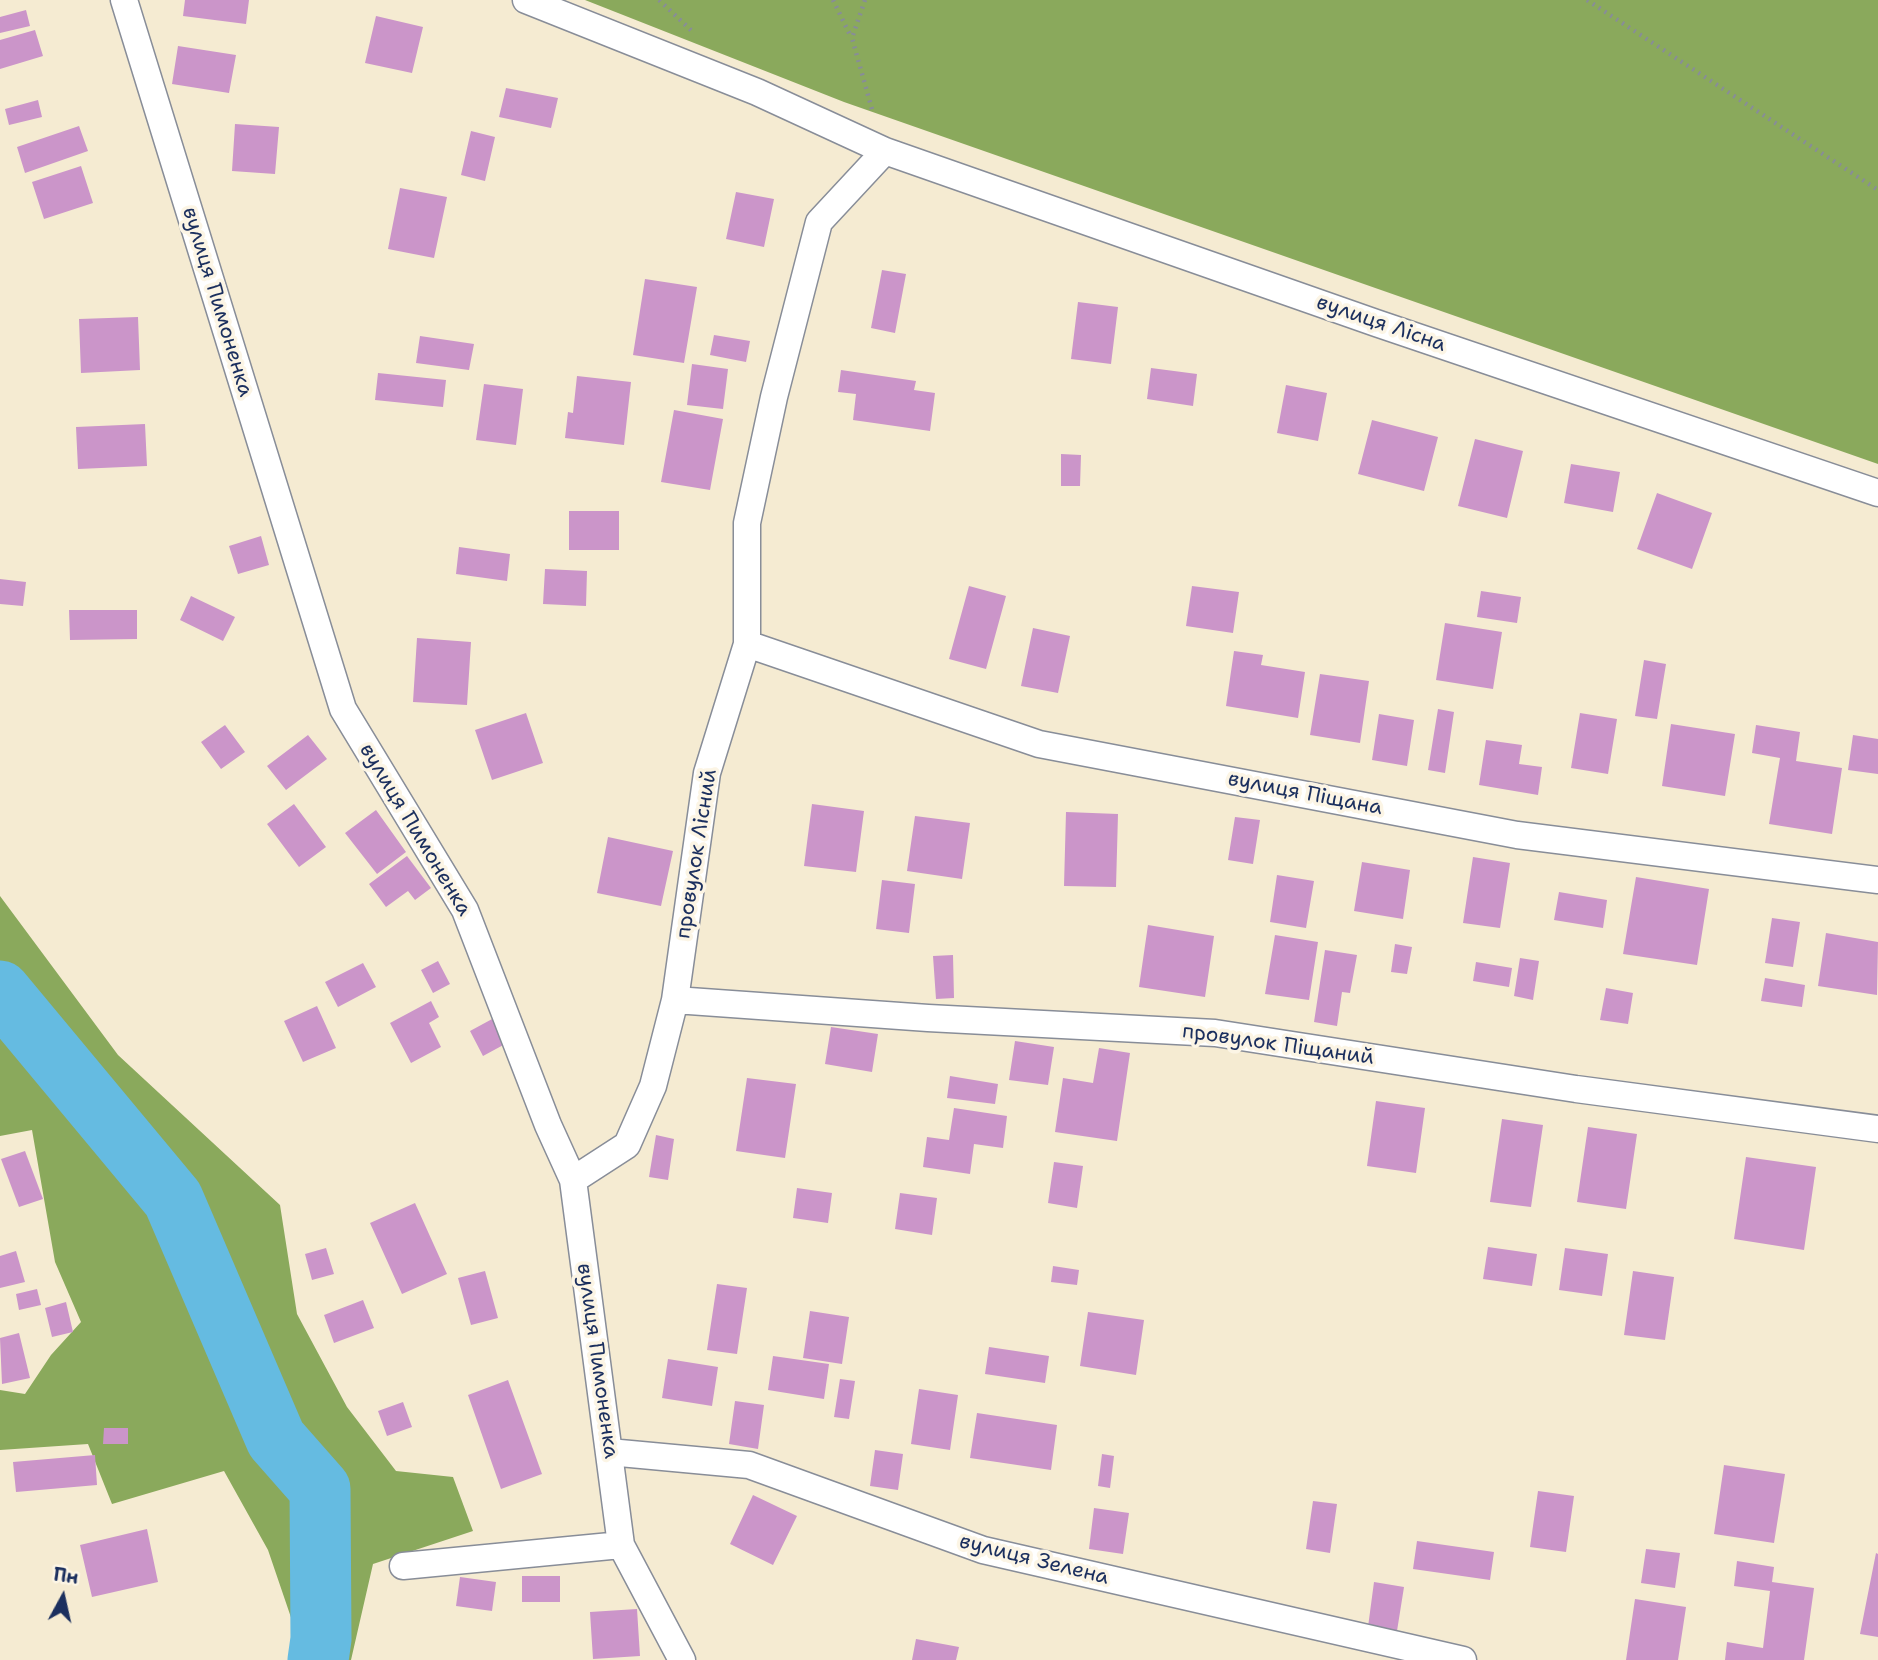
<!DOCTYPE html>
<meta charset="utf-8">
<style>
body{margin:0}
#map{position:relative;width:1878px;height:1660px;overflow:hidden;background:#f5ebd2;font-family:"Shantell Sans",sans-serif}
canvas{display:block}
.north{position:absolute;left:28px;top:1562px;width:70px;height:70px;-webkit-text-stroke:5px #fcf5e5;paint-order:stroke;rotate:8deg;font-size:19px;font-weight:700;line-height:28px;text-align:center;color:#1b2f5e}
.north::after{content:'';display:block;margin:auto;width:24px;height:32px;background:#1b2f5e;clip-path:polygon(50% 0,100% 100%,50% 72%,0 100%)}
</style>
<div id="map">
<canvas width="1878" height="1660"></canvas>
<div class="north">Пн</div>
</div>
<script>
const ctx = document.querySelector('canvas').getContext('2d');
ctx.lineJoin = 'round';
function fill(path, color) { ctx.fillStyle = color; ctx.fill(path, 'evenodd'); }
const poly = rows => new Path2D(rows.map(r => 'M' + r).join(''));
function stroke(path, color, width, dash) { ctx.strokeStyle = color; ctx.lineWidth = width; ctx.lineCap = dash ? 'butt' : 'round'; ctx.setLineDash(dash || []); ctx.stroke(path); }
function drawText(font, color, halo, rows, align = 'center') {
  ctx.font = font + ' "Shantell Sans",sans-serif'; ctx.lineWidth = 7; ctx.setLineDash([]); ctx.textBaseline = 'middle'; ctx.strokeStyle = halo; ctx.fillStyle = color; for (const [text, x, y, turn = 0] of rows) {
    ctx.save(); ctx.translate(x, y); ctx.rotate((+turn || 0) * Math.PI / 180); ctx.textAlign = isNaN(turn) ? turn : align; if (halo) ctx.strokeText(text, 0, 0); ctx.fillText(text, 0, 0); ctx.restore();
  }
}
const forest = poly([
 [585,0,1878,0,1878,464,844,102],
 [0,896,118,1055,280,1205,297,1314,347,1407,396,1471,453,1477,473,1531,373,1564,351,1660,342,1660,298,1638,268,1550,224,1471,112,1504,88,1444,0,1450,0,1390,25,1394,51,1355,81,1322,55,1262,32,1130,0,1136]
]);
const river = poly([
 [0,991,173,1199,276,1439,320,1489,321,1639,318,1660]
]);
const building = poly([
 [185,0,249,0,246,24,183,16],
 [26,10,30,26,0,33,0,17],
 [376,16,423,27,412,73,365,63],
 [35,30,43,56,0,69,0,40],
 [178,46,236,55,229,93,172,84],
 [506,88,558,98,551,128,499,117],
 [38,100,42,117,9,125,5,109],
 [235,124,279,127,275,174,232,171],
 [79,126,88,151,25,173,17,147],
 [471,131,495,137,485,181,461,175],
 [81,166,93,203,44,219,32,182],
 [400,188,447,197,434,258,388,249],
 [736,192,774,199,764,247,726,239],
 [882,270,906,274,895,333,871,328],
 [645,279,697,287,684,363,633,355],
 [1078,302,1118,307,1111,364,1071,359],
 [138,317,140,370,81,373,79,319],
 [714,335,750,341,746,362,710,355],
 [420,336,474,344,469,370,416,363],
 [692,364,728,369,723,409,687,405],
 [1151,368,1197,374,1193,406,1147,399],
 [841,370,916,381,914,390,935,393,930,431,853,420,856,394,838,392],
 [378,373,446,380,443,407,375,400],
 [577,376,631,382,624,445,565,438,568,412,573,413],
 [484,384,523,389,516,445,476,440],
 [1286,385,1327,393,1318,441,1277,433],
 [674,410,723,419,710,490,661,482],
 [1372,420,1438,437,1424,491,1358,474],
 [145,424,147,466,78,469,76,427],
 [1475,439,1523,451,1507,518,1458,506],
 [1061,454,1081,455,1080,486,1061,486],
 [1571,464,1620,472,1613,512,1564,503],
 [1657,493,1712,513,1692,569,1637,549],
 [569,511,619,511,619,550,569,550],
 [261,536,269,565,238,574,229,546],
 [459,547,510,554,507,581,456,574],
 [545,569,587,571,586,606,543,604],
 [0,579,26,582,23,606,0,604],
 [969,586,1006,596,986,669,949,659],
 [1192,586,1239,592,1233,633,1186,626],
 [1481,591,1521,597,1517,623,1477,617],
 [191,596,235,617,223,641,180,620],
 [69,610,137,610,137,639,70,640],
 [1445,623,1502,632,1493,689,1436,680],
 [1033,628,1070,636,1058,693,1021,686],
 [417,638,471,642,467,705,413,702],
 [1234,651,1263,655,1261,665,1305,672,1298,718,1226,706],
 [1644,660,1666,664,1657,719,1635,716],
 [1320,674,1369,681,1360,743,1310,735],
 [1438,709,1454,712,1445,773,1428,770],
 [526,713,543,763,492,780,475,730],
 [1580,713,1617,719,1608,774,1571,768],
 [1379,714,1414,720,1407,766,1372,760],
 [1671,724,1735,734,1725,796,1662,786],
 [225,725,245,752,221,769,201,742],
 [1756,725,1800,732,1796,761,1842,768,1832,834,1769,824,1780,758,1752,753],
 [308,735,327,759,286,790,267,766],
 [1853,735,1878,739,1878,774,1848,770],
 [1486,740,1522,745,1519,764,1542,767,1538,795,1479,785],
 [294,804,326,847,299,867,267,824],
 [812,804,864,811,856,872,804,866],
 [376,810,406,852,377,874,345,833],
 [1066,812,1118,814,1116,887,1064,886],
 [915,816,970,823,962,879,907,871],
 [1235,817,1260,820,1253,864,1228,860],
 [608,837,673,851,661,906,597,893],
 [407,856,431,888,415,900,408,891,386,907,369,884],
 [1473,857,1510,863,1500,928,1463,923],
 [1362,862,1410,870,1403,919,1354,911],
 [1277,875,1314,881,1306,928,1270,922],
 [1636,877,1709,889,1697,965,1623,954],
 [882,880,915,884,909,933,876,929],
 [1559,892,1607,900,1603,928,1554,920],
 [1772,918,1800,922,1793,967,1765,963],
 [1148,925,1214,936,1205,997,1139,987],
 [1826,933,1878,942,1877,995,1818,986],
 [1275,935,1318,942,1309,1000,1265,994],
 [1395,944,1412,947,1407,974,1391,972],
 [1325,950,1357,955,1350,993,1342,992,1337,1026,1314,1022],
 [953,955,954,998,936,999,933,956],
 [1520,958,1539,961,1533,1000,1514,996],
 [438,961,450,984,433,993,421,970],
 [1476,962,1512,968,1509,987,1473,981],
 [363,963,376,987,338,1007,325,982],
 [1765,978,1805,985,1802,1007,1761,1001],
 [1606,988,1633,993,1628,1024,1600,1020],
 [431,1001,439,1017,429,1023,441,1047,411,1063,390,1023],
 [317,1006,336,1048,303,1062,284,1021],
 [494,1018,507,1043,483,1056,470,1031],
 [831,1027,878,1034,872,1072,825,1064],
 [1015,1041,1054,1047,1048,1085,1009,1080],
 [1099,1048,1130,1053,1117,1141,1055,1132,1063,1078,1093,1083],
 [950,1076,998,1084,995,1104,947,1098],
 [747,1078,796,1084,785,1158,736,1151],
 [1376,1101,1425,1108,1416,1173,1367,1166],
 [954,1108,1007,1116,1003,1148,974,1144,970,1174,923,1167,927,1137,949,1140],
 [1502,1119,1543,1125,1531,1207,1490,1202],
 [1588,1127,1637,1134,1626,1209,1577,1202],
 [656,1135,674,1139,668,1180,649,1177],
 [25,1151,43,1199,19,1207,1,1159],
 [1746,1157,1816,1167,1804,1250,1734,1239],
 [1054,1162,1083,1166,1077,1208,1048,1203],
 [797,1188,832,1193,828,1223,793,1218],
 [900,1193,937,1198,932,1235,895,1229],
 [415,1203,447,1274,402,1294,370,1223],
 [1488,1247,1537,1254,1532,1286,1483,1279],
 [326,1248,334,1274,312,1280,305,1254],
 [1565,1248,1608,1254,1602,1296,1559,1290],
 [16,1251,25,1282,0,1288,0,1256],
 [1053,1266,1079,1270,1077,1285,1051,1282],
 [485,1271,498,1318,471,1325,458,1278],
 [1633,1271,1674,1277,1665,1340,1624,1335],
 [717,1284,747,1288,737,1354,707,1350],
 [37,1289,41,1305,19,1310,16,1294],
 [363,1300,374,1328,334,1343,324,1315],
 [66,1302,73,1332,52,1337,45,1308],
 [810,1311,849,1317,842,1364,803,1358],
 [1088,1312,1144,1320,1136,1375,1080,1366],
 [19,1333,30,1378,2,1384,0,1338],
 [989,1347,1049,1356,1045,1383,985,1374],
 [773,1356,829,1364,824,1399,768,1390],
 [668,1359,718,1367,712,1406,662,1398],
 [840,1379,855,1381,849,1419,834,1417],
 [508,1380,542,1474,501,1489,468,1395],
 [919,1389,958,1395,950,1450,911,1444],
 [735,1401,764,1405,758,1449,729,1444],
 [403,1402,412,1427,387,1436,378,1411],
 [977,1413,1057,1425,1051,1470,970,1458],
 [104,1428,128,1428,128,1444,103,1444],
 [875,1450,903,1454,898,1490,870,1486],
 [1102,1454,1114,1456,1110,1488,1098,1486],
 [95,1455,97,1485,16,1492,13,1462],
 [1724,1465,1785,1474,1774,1543,1714,1534],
 [1538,1491,1574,1496,1566,1552,1530,1547],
 [753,1495,797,1516,773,1565,730,1544],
 [1313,1501,1337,1504,1330,1553,1306,1549],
 [1094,1508,1129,1513,1123,1554,1089,1549],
 [147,1529,158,1582,92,1597,80,1545],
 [1417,1541,1494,1552,1490,1580,1413,1569],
 [1646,1549,1680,1553,1675,1588,1641,1583],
 [1876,1553,1878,1554,1878,1637,1860,1634],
 [1737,1561,1774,1567,1772,1582,1814,1588,1804,1660,1725,1660,1727,1642,1763,1648,1770,1591,1734,1586],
 [522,1576,560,1576,560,1602,522,1602],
 [460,1577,496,1582,492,1611,456,1606],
 [1374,1582,1404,1587,1397,1631,1368,1627],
 [1635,1599,1686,1607,1678,1660,1626,1660],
 [637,1609,640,1656,593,1659,590,1612],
 [916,1639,959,1647,956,1660,912,1660]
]);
const path = poly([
 [659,0,694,33],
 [833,0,851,37],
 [865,0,852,38,873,113],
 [1587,0,1878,190]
]);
const street = poly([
 [124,0,343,709,465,910,548,1125,573,1180,621,1545,682,1660],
 [526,0,757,92,885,151,1376,323,1878,493],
 [747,644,1039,744,1517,835,1878,880],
 [675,1000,928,1018,1215,1033,1576,1089,1878,1129],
 [573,1180,627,1145,653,1086,675,1000,707,773,747,644,747,523,774,397,819,222,885,151],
 [609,1452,749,1465,983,1550,1463,1660],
 [403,1566,621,1545]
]);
const streetNames = [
 ["вулиця Пимоненка",217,302,73],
 ["вулиця Лісна",1381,324,19],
 ["вулиця Піщана",1305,794,11],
 ["вулиця Пимоненка",415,830,59],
 ["провулок Лісний",697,854,-81],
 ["провулок Піщаний",1278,1045,8],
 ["вулиця Пимоненка",597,1361,82],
 ["вулиця Зелена",1034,1560,14]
];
fill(forest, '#8aa95c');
stroke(river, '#65bbe1', 61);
fill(building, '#cb95c9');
stroke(street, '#888d98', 29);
stroke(path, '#888d98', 4.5, [2, 5]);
stroke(street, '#fff', 26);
drawText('21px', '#1b2f5e', '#fcf5e5', streetNames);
</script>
